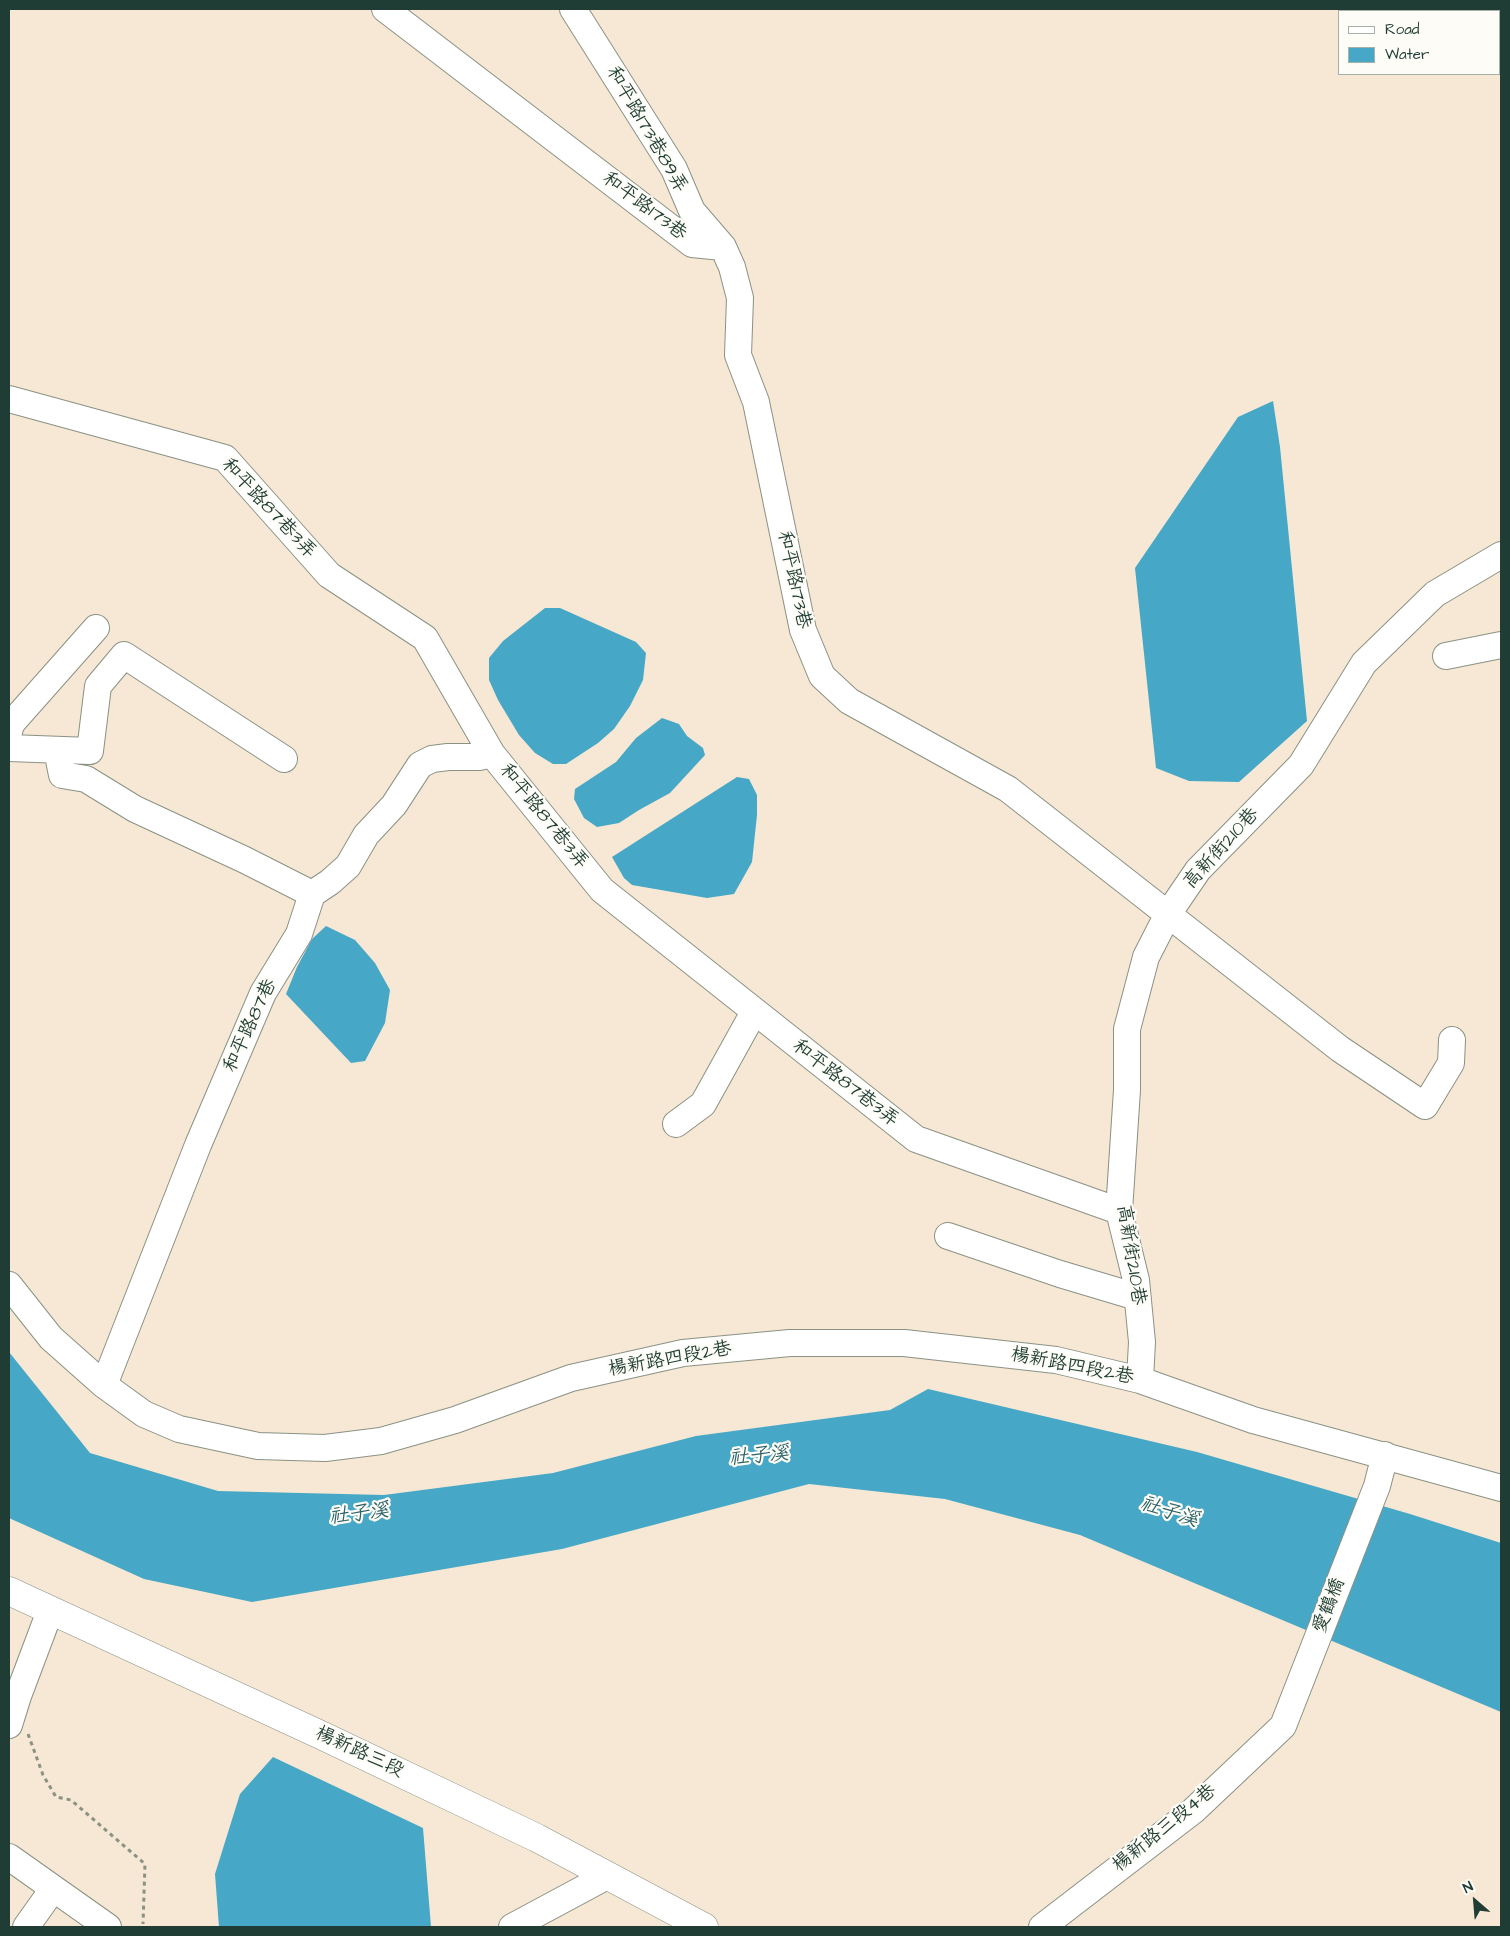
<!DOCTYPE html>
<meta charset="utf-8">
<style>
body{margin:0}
#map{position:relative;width:1510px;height:1936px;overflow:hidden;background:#f6e8d4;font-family:"Architects Daughter",sans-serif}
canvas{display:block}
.frame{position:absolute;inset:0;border:10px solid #1f3d34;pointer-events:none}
.legend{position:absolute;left:1338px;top:10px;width:162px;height:65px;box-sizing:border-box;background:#fdfcf7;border:1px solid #a4b0a9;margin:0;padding:6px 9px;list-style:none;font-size:15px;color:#1f3d34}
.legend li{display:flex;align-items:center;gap:10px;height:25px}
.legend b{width:25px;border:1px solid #a4b0a9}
.north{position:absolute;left:1450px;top:1876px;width:50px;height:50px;-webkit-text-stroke:4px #fdfcf7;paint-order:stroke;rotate:333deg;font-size:14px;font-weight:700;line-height:20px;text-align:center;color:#1f3d34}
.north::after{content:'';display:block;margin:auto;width:18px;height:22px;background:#1f3d34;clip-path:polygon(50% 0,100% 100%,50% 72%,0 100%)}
</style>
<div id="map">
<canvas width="1510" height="1936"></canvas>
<div class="frame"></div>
<ul class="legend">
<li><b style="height:6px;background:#fff"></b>Road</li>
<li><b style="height:14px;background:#46a7c6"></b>Water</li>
</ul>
<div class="north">N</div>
</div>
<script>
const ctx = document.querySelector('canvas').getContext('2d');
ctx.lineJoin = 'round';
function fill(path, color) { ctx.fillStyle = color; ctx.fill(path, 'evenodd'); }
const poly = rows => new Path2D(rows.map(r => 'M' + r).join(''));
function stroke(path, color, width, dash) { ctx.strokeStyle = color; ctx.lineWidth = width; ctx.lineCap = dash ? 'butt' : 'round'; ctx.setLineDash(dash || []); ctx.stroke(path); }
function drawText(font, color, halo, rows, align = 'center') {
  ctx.font = font + ' "Architects Daughter","LXGW WenKai TC",sans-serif'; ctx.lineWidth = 4.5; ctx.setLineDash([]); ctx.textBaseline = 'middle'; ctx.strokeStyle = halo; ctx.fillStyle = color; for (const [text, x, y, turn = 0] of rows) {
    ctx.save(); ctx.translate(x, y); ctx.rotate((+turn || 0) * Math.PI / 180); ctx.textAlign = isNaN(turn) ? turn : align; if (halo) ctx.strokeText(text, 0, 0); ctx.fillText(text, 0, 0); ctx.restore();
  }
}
const water = poly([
 [1273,401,1280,447,1307,721,1239,782,1189,781,1156,768,1135,568,1238,417],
 [545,608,560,608,636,642,646,653,643,680,630,706,614,729,598,743,566,764,553,764,535,753,519,735,498,700,489,680,489,658,503,641],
 [662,718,679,724,687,736,703,748,705,755,670,793,639,810,619,823,597,827,584,818,574,799,575,789,616,762,636,738],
 [737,777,749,779,757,795,757,815,752,862,734,894,707,898,632,885,624,878,612,857],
 [326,926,355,940,375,963,390,990,385,1023,365,1061,351,1063,286,994,297,967,312,939],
 [9,1352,90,1453,218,1491,384,1495,553,1473,696,1436,890,1410,928,1389,1197,1452,1410,1514,1501,1543,1501,1712,1080,1535,945,1499,809,1484,562,1549,252,1602,144,1579,9,1518],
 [273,1757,423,1828,431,1927,219,1927,215,1874,240,1794]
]);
const path = poly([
 [28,1734,43,1775,56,1797,71,1800,145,1864,143,1924]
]);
const minor = poly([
 [385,9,692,244,723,247,732,267,740,298,738,355,756,402,803,630,822,676,849,701,1008,789,1340,1049,1425,1106,1451,1063,1452,1040],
 [573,9,674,169,692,211,723,247],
 [9,399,225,458,329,575,425,638,492,754,602,890,916,1139,1119,1211],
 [1446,656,1501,645],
 [9,732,11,724,96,628],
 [9,748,90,751,98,686,124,655,284,759],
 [57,750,62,775,86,779,135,809,245,860,312,894,299,934,263,993,198,1145,104,1385],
 [312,894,330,882,348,866,366,835,394,805,420,765,432,759,448,757,479,757,492,754],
 [676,1124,703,1104,754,1012],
 [948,1236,1060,1274,1137,1297],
 [9,1285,51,1338,104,1385,144,1414,179,1429,258,1446,325,1448,381,1441,455,1420,571,1378,683,1353,790,1343,904,1343,1056,1360,1140,1380,1253,1420,1501,1488],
 [1140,1380,1142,1342,1136,1280,1119,1211,1127,1090,1127,1029,1146,957,1168,914,1198,870,1301,765,1364,663,1435,594,1501,555],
 [9,1725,18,1696,50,1611],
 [9,1857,108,1927],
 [26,1927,53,1889],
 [512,1927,607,1876],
 [1042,1927,1193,1811,1283,1726,1377,1486,1385,1455]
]);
const major = poly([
 [9,1591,323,1736,537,1838,704,1927]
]);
const streetNames = [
 ["和平路173巷89弄",646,130,60],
 ["和平路173巷",644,207,37],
 ["和平路87巷3弄",268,509,47],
 ["和平路173巷",793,580,78],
 ["和平路87巷3弄",543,817,51],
 ["高新街210巷",1222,849,-48],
 ["和平路87巷",251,1026,-65],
 ["和平路87巷3弄",845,1084,38],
 ["高新街210巷",1130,1255,81],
 ["楊新路四段2巷",670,1360,-10],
 ["楊新路四段2巷",1072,1367,11],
 ["愛鶴橋",1330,1606,-69],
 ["楊新路三段",359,1753,25],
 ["楊新路三段4巷",1165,1829,-39]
];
const waterNames = [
 ["社子溪",759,1457,-5],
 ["社子溪",1169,1513,18],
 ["社子溪",359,1515,-7]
];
fill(water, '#46a7c6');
stroke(minor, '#8a9284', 28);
stroke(major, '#8a9284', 29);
stroke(path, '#8a9284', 3, [4, 4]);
stroke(minor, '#fff', 26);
stroke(major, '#fff', 28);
drawText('19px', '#1f3d34', '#fdfcf7', streetNames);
drawText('italic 20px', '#2d6267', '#fdfcf7', waterNames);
</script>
